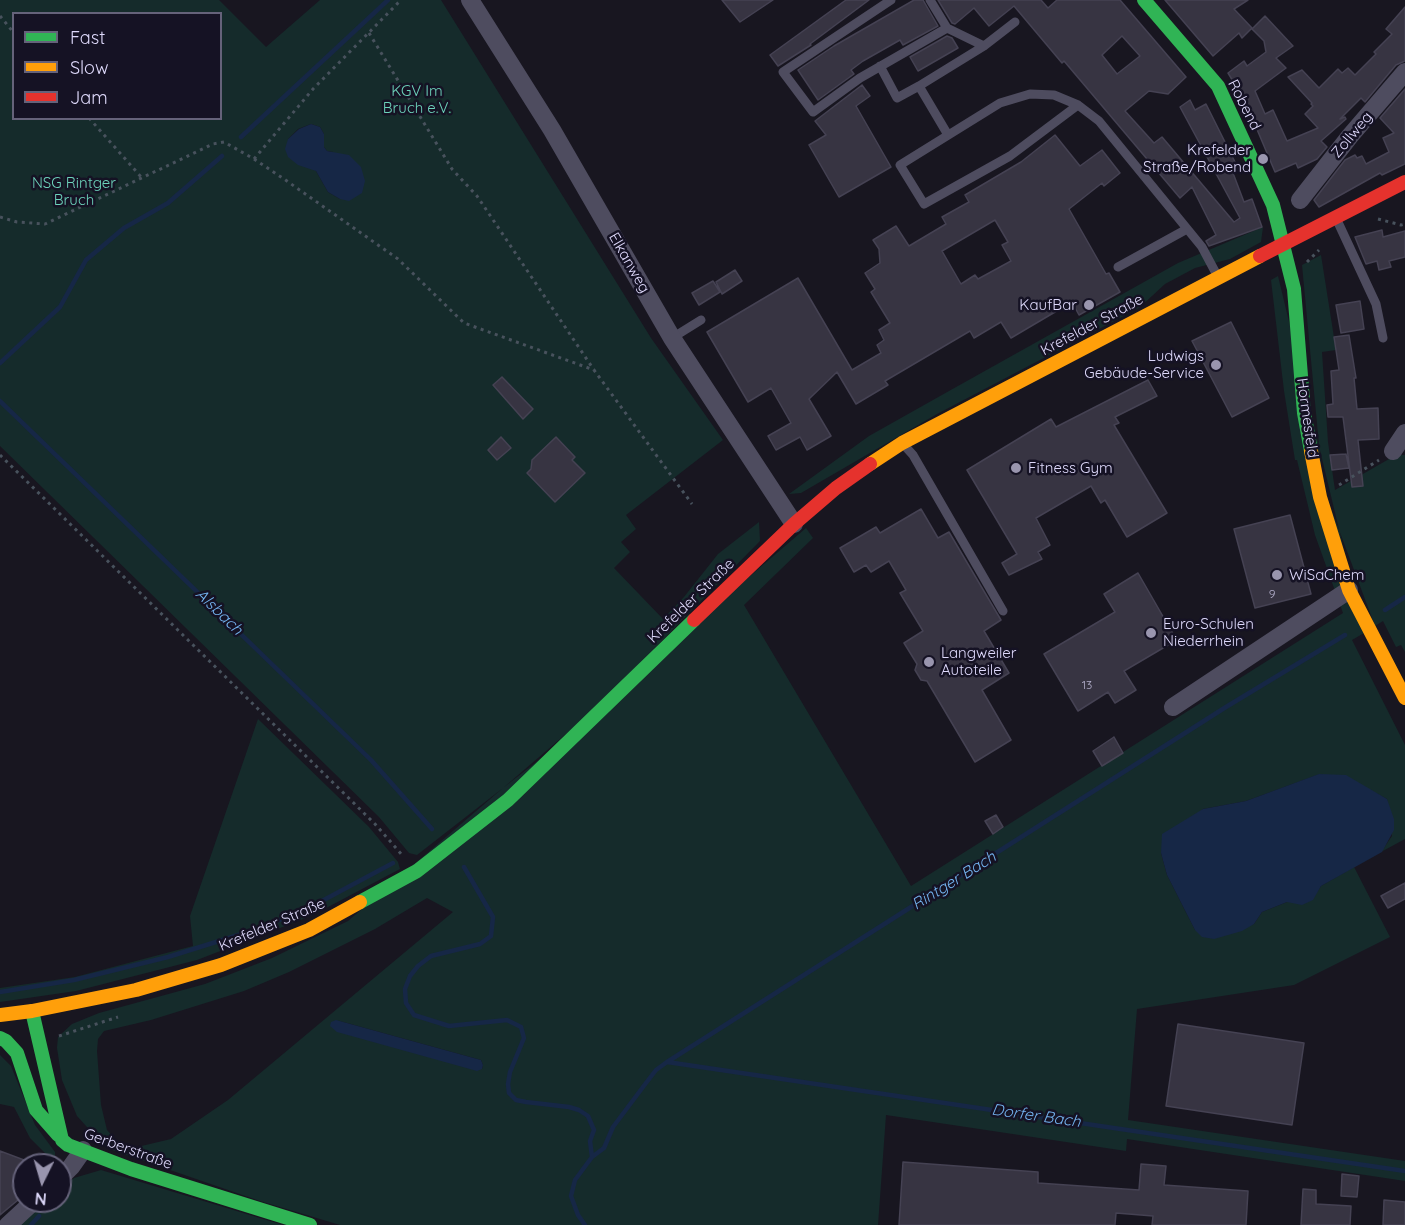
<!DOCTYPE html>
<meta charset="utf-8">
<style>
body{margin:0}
#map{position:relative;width:1405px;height:1225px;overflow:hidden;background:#181620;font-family:Quicksand,sans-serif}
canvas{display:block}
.legend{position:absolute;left:12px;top:12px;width:210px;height:108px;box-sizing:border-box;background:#151224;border:2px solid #65627a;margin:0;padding:8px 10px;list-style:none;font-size:18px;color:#ded9fb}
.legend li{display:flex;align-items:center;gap:12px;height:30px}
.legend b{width:30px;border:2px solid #65627a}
.north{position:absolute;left:12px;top:1153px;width:60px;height:60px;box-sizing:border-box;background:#151224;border:2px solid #65627a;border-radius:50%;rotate:185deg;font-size:16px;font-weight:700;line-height:24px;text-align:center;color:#ded9fb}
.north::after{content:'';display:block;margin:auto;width:21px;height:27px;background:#9995ae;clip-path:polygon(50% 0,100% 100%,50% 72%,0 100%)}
</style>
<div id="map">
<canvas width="1405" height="1225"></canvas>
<ul class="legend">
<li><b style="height:8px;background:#30b455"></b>Fast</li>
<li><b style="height:8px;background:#ff9f0a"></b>Slow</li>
<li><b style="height:8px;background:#e5322d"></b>Jam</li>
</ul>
<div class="north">N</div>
</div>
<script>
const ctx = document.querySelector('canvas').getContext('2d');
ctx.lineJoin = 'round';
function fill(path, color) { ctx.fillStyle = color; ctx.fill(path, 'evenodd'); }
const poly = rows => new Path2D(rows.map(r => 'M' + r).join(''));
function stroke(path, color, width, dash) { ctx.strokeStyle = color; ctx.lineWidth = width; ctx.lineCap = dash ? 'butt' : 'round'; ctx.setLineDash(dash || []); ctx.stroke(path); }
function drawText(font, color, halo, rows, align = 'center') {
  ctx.font = font + ' Quicksand,sans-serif'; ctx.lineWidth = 5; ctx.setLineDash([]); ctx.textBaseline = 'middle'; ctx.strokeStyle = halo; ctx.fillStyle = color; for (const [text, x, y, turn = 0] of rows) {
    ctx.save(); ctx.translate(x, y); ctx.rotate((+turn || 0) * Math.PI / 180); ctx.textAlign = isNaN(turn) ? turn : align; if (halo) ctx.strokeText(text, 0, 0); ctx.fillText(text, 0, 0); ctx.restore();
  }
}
const green = poly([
 [0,0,219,0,266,47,320,0,441,0,651,338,723,440,626,515,636,529,621,542,630,552,614,568,663,619,684,597,718,554,759,522,760,541,562,742,417,855,409,853,379,817,0,446],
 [14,14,220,14,220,118,14,118],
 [311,124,320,127,324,134,324,147,327,151,333,152,340,199,328,192,316,171,288,139,298,129],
 [1263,227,1261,242,1230,259,1195,268,1165,284,1139,308,937,414,801,493,789,494,869,436,949,391,1178,263],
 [1321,255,1336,350,1322,352,1328,442,1335,490,1396,455,1405,455,1405,652,1401,645,1396,647,1383,621,1375,626,1323,487,1302,265],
 [1278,276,1364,633,1352,640,1405,745,1405,839,1381,852,1392,836,1387,799,1366,788,1320,774,1246,801,1203,809,1161,853,1167,875,1195,930,1254,924,1262,912,1287,902,1312,900,1321,886,1354,867,1390,937,1294,985,1137,1009,1128,1120,1405,1161,1405,1181,1127,1139,1126,1151,886,1115,878,1225,340,1225,260,1201,112,1150,97,1138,77,1116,62,1080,57,1048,58,1037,72,1024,99,1013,205,984,272,958,348,921,806,528,813,538,744,605,911,886,1343,613,1315,535,1297,460,1295,460,1284,391,1271,280],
 [427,898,453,912,228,1100,171,1139,133,1148,118,1142,107,1130,101,1105,97,1051,98,1039,104,1031,151,1020,244,991,289,972,375,929],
 [336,1020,481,1060,483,1065,482,1069],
 [258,719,369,827,398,862,400,869,311,916,197,960,76,991,0,1002,0,988,75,977,193,946,190,916],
 [0,1055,11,1066,35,1125,55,1152,55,1163,30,1138,14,1107,0,1104],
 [101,1170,283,1225,19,1225,47,1201,60,1201,60,1190,74,1178]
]);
const water = poly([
 [311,124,320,127,324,134,324,147,327,151,349,155,361,167,365,181,362,193,349,201,340,199,328,192,316,171,298,165,288,157,285,149,288,139,299,129],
 [1319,774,1346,775,1387,799,1394,819,1394,830,1382,852,1321,886,1313,900,1302,905,1287,902,1262,912,1254,924,1242,931,1214,939,1202,937,1195,930,1167,875,1161,853,1162,834,1203,809,1246,801],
 [336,1020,481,1060,483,1065,482,1069,477,1071,337,1032,330,1026,331,1022]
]);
const stream = poly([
 [241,137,388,0],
 [0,363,60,307,86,260,124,228,168,203,222,156],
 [0,401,371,760,432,829],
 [1385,610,1405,597],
 [464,867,493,917,491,936,480,944,431,956,418,966,410,976,405,989,406,1003,414,1015,449,1026,507,1020,521,1027,524,1038,510,1072,508,1084,509,1093,516,1100,526,1102,569,1107,579,1110,588,1116,594,1130,590,1141,592,1157,575,1180,571,1196,578,1215,585,1225],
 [0,992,74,980,168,957,251,931,305,910,393,863],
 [667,1062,1405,1171],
 [592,1157,604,1148,613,1127,646,1083,656,1070,667,1062,1226,707,1345,635],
 [31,1225,39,1216]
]);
const building = poly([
 [722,0,773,0,740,22,722,0],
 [846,0,869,0,810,44,811,45,778,66,770,55,846,0],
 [914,0,923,0,938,26,903,45,900,40,863,61,851,70,854,74,818,100,798,70,834,46,914,0],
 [938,0,1041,0,1048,8,1057,0,1120,0,1186,77,1168,94,1149,91,1125,111,1154,143,1162,137,1234,222,1240,218,1180,107,1190,100,1195,110,1206,104,1239,170,1233,173,1244,202,1252,199,1262,227,1209,246,1206,241,1216,235,1192,187,1180,198,1064,61,1062,63,1014,6,989,26,974,8,955,24,952,23,938,0],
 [1122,36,1140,56,1117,74,1102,55,1122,36],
 [1165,0,1248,0,1234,9,1252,28,1242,38,1239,33,1213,56,1165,0],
 [1405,7,1405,61,1396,65,1365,102,1361,98,1340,119,1345,117,1346,119,1321,141,1327,147,1317,159,1298,168,1296,163,1275,172,1245,101,1228,73,1244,61,1247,66,1266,52,1264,41,1252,29,1265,16,1293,46,1276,58,1286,68,1255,91,1265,114,1273,110,1287,141,1318,128,1305,114,1313,106,1311,104,1312,103,1288,77,1302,70,1319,88,1338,69,1342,73,1348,68,1355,75,1376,54,1374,52,1392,34,1386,29,1405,7],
 [947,36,952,38,958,48,918,71,910,57,947,36],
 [862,85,870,96,856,106,891,167,839,197,809,145,826,135,815,121,862,85],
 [1405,89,1405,164,1382,175,1380,173,1319,207,1314,200,1345,160,1355,155,1357,158,1362,156,1366,164,1389,152,1383,138,1394,133,1380,118,1405,89],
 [1055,135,1080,166,1102,150,1120,173,1104,186,1102,183,1069,209,1106,274,1109,273,1120,292,1079,315,1072,302,1011,338,1001,322,974,338,970,331,885,381,888,385,856,404,837,372,809,399,831,436,807,450,800,437,776,450,768,436,791,423,771,388,748,402,707,332,798,278,852,370,881,353,877,345,884,340,879,330,890,323,871,292,875,289,865,273,880,263,879,249,873,240,896,226,909,246,946,224,942,217,969,202,965,195,1021,162,1055,135],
 [995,220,1008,242,1002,245,1011,261,978,279,975,275,961,284,942,251,995,220],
 [1382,230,1383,237,1405,231,1405,257,1389,261,1391,267,1379,270,1377,261,1366,264,1355,237,1382,230],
 [735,270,742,281,722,294,716,282,735,270],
 [713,281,720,292,699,305,692,293,713,281],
 [1360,301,1364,329,1341,333,1336,305,1360,301],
 [1231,322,1269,398,1232,417,1192,341,1231,322],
 [1349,335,1356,378,1354,378,1357,409,1378,408,1379,439,1358,440,1363,486,1352,487,1343,417,1328,417,1327,405,1333,404,1331,371,1339,370,1334,337,1349,335],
 [502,377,533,409,523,419,493,385,502,377],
 [1148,380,1157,396,1115,417,1119,423,1114,425,1167,513,1127,537,1105,500,1101,503,1091,486,1036,518,1050,545,1038,552,1042,559,1009,575,1002,563,1017,554,967,470,1051,419,1056,427,1148,380],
 [501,437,511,448,497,460,488,450,501,437],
 [556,437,575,457,572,460,585,473,555,502,527,473,531,469,532,460,556,437],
 [1346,454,1349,468,1332,470,1330,455,1346,454],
 [921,509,938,538,949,532,1001,620,984,631,1009,673,982,690,1011,740,975,762,927,681,921,680,915,670,917,664,904,643,923,631,900,593,906,590,889,561,871,572,866,565,854,572,840,548,876,527,880,533,921,509],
 [1290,515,1311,594,1255,608,1234,529,1290,515],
 [1138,573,1176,639,1175,641,1124,671,1136,690,1115,703,1108,692,1078,711,1044,654,1115,612,1104,594,1138,573],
 [1114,737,1123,753,1102,766,1093,751,1114,737],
 [996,815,1003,827,993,834,985,821,996,815],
 [1405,883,1405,899,1388,908,1381,896,1405,883],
 [1178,1024,1304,1043,1292,1125,1166,1106,1178,1024],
 [0,1151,24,1160,24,1195,0,1215,0,1151],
 [903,1162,1038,1172,1038,1183,1139,1190,1141,1164,1166,1166,1164,1185,1248,1191,1246,1225,1152,1225,1153,1216,1116,1213,1115,1225,899,1225,903,1162],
 [1342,1174,1359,1176,1357,1197,1341,1196,1342,1174],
 [1303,1189,1316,1190,1316,1204,1351,1206,1350,1225,1301,1225,1303,1189],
 [1384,1200,1405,1202,1405,1225,1383,1225,1384,1200]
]);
const path = poly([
 [0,16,14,33],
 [369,33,452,169,477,196,594,370],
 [89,118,142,178],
 [254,159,284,179,398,259,464,323,594,370,692,504],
 [0,217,17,222,45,224,213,144,224,142,254,159,313,89,401,0],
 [1378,219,1401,225,1405,224],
 [1307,262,1319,250],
 [0,455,375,824,403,856],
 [1339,485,1379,460],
 [59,1036,118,1017]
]);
const lane = poly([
 [891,0,783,72,813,112,860,78,947,28,930,0],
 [947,28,984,46],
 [880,66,897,98,919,86],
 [1078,105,1010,156,924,204,900,165,1000,103,1030,94,1054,95,1078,105,1099,121,1202,247,1217,275],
 [948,135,919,86,984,46,1015,22],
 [1336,218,1376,304,1383,338],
 [1118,267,1187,229],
 [672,338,701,320],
 [904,445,913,455,1003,611]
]);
const street = poly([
 [470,0,552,130,672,338,794,524],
 [1300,200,1350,136,1405,72],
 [1393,451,1405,433],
 [1173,707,1349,590],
 [60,1178,71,1167,83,1150],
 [8,1225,34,1201]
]);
const fast = poly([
 [1144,0,1218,86,1273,205,1294,289,1304,413,1311,451],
 [360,902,417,871,508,800,694,620],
 [32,1011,62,1140,68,1145,131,1169,310,1225],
 [0,1038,6,1041,17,1053,36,1110,58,1135]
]);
const slow = poly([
 [1311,451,1320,497,1349,590,1405,698],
 [870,464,902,443,1260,256],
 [0,1015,32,1011,136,990,221,965,309,930,360,902]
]);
const jam = poly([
 [1260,256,1405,182],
 [694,620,794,524,836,488,870,464]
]);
const markers = [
 [1263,159,6,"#9995ae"],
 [1089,305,6,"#9995ae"],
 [1216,365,6,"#9995ae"],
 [1016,468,6,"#9995ae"],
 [1277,575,6,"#9995ae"],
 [1151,633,6,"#9995ae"],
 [929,662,6,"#9995ae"]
];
const numberNames = [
 ["9",1272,594],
 ["13",1087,685]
];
const parkNames = [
 ["KGV Im",417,91],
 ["Bruch e.V.",417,108],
 ["NSG Rintger",74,183],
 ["Bruch",74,200]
];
const streetNames = [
 ["Robend",1244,105,63],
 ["Zollweg",1352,135,-50],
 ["Elkanweg",629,263,60],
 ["Krefelder Straße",1092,325,-28],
 ["Hormesfeld",1307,418,82],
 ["Krefelder Straße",691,601,-44],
 ["Krefelder Straße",272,925,-23],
 ["Gerberstraße",128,1149,20]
];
const poiNames = [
 ["Krefelder",1251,150,"right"],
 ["Straße/Robend",1251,167,"right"],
 ["KaufBar",1077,305,"right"],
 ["Ludwigs",1204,356,"right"],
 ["Gebäude-Service",1204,373,"right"],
 ["Fitness Gym",1028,468],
 ["WiSaChem",1289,575],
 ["Euro-Schulen",1163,624],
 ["Niederrhein",1163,641],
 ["Langweiler",941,653],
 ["Autoteile",941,670]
];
const waterNames = [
 ["Alsbach",219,612,44],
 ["Rintger Bach",954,881,-32],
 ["Dorfer Bach",1036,1116,8]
];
fill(green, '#152b2b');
fill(water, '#162746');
stroke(stream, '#162746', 4.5);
fill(building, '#373442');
stroke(building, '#454253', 1.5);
stroke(path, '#48525d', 3, [3, 4.5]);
stroke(lane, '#4e4c5f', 9);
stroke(street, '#4e4c5f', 18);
stroke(fast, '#30b455', 14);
stroke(slow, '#ff9f0a', 14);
stroke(jam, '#e5322d', 14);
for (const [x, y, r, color] of markers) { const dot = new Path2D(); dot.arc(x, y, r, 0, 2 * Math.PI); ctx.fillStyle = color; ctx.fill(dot); stroke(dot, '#151224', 2); }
drawText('12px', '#b4b0cd', null, numberNames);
drawText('15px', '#6dd3bb', '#151224', parkNames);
drawText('15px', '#ded9fb', '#151224', streetNames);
drawText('15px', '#ded9fb', '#151224', poiNames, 'left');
drawText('italic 16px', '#73b3ef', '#151224', waterNames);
</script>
